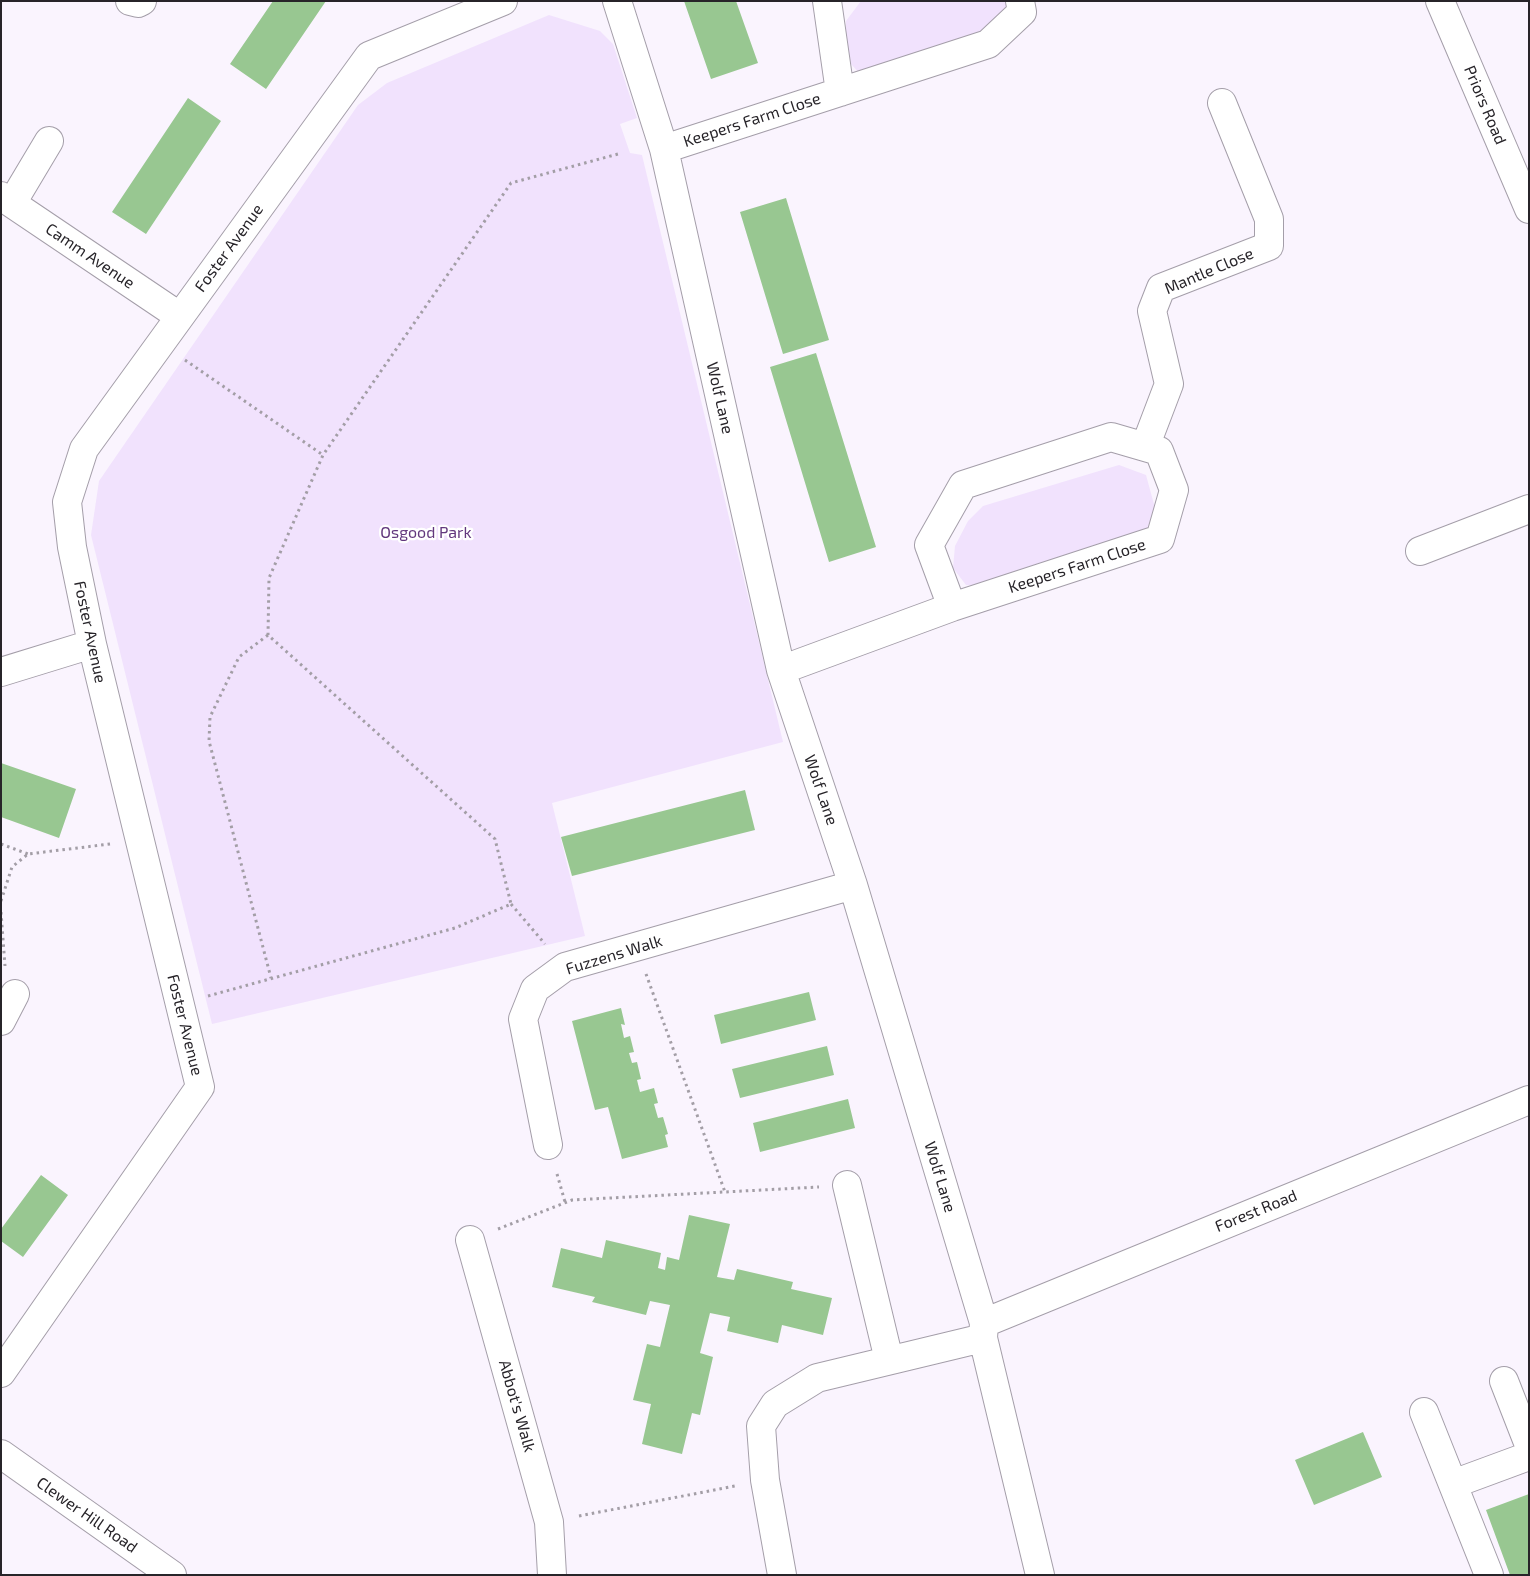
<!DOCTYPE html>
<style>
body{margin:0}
#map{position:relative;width:1530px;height:1576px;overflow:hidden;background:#faf4fe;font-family:"Exo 2",sans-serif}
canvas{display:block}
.frame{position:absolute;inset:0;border:2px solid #272429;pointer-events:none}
</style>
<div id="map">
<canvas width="1530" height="1576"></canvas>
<div class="frame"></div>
</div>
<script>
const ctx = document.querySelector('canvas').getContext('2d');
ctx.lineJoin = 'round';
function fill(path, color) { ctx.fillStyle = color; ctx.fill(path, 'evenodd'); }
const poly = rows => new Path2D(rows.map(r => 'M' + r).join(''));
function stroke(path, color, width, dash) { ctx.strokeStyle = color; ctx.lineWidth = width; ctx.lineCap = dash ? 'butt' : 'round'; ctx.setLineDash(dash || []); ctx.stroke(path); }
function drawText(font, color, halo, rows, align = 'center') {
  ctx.font = font + ' "Exo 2",sans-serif'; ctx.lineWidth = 4.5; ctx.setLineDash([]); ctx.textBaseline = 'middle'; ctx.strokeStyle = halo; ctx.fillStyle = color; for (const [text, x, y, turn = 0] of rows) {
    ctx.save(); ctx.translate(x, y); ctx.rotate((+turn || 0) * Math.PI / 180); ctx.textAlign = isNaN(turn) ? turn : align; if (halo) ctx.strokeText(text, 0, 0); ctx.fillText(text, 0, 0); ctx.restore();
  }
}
const green = poly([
 [861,1,1007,1,1008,6,1001,24,862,76,851,64,846,41,846,21],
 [549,15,600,31,613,44,637,118,620,124,630,153,642,155,783,742,552,803,585,936,212,1024,91,535,99,481,358,105,387,83],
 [1119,465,1146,475,1155,508,1147,529,1088,553,986,586,966,585,953,568,955,546,968,521,983,506]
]);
const building = poly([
 [273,1,326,1,266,89,230,64],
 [684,1,736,1,758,63,711,79],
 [188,98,221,121,146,234,112,212],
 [786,198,829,340,783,354,740,212],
 [816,353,876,547,829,562,770,367],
 [1,763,76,789,59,838,1,817],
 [745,790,755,830,572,876,561,837],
 [809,992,816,1020,721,1044,714,1015],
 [621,1008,625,1025,621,1024,624,1038,630,1036,634,1052,629,1053,632,1063,637,1062,641,1079,637,1080,640,1092,654,1088,658,1103,654,1104,658,1118,663,1117,668,1134,665,1135,668,1147,622,1159,608,1107,595,1110,572,1021],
 [827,1046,834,1075,740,1098,732,1069],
 [848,1099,855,1128,760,1152,753,1123],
 [41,1175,68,1195,23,1257,1,1241,1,1229],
 [689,1215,730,1224,717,1277,734,1280,737,1269,793,1282,791,1289,832,1298,823,1335,782,1325,778,1343,727,1331,730,1317,710,1313,700,1353,713,1357,700,1415,692,1413,682,1454,642,1444,651,1404,633,1400,647,1344,660,1347,670,1305,650,1301,646,1315,592,1302,595,1297,552,1287,561,1248,602,1258,606,1240,661,1253,658,1268,665,1270,667,1257,679,1260],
 [1363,1432,1382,1477,1314,1505,1295,1460],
 [1529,1494,1529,1575,1510,1575,1486,1510]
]);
const path = poly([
 [185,360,323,455],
 [268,635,239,657,210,717,209,741,271,978],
 [1,844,28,854],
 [1,901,12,867,28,854,110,844],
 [511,904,545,944],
 [1,912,5,966],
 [646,974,725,1192],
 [208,996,455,928,511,904,495,839,268,635,269,578,323,455,511,183,618,154],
 [557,1174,565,1202],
 [498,1229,572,1200,819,1187],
 [579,1516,735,1486]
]);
const minor = poly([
 [130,1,138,3,142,1],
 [617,1,664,149,781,670,853,885,984,1323,983,1338,1040,1575],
 [827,1,840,92],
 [1440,1,1529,209],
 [664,149,988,44,1022,12,1020,1],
 [1,196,179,316],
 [12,203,49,141],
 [1145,447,1169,384,1152,311,1161,288,1269,246,1269,219,1222,103],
 [1420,551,1529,509],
 [781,670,952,607,1160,539,1174,490,1159,451,1111,437,963,485,929,545,952,607],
 [1,672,92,644],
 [1,1021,15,994],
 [548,1145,523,1019,535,989,565,967,853,885],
 [847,1185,889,1360],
 [470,1240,549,1522,552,1575],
 [984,1323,1529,1100],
 [1,1373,200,1087,92,644,72,547,67,502,84,449,369,56,503,1],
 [1504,1381,1529,1445],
 [1424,1412,1489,1575],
 [1,1454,172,1575],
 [1453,1484,1529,1456],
 [782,1575,765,1480,761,1426,775,1404,817,1378,983,1338]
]);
const streetNames = [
 ["Priors Road",1485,105,67],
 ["Keepers Farm Close",752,120,-18],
 ["Foster Avenue",229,248,-54],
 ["Camm Avenue",90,256,34],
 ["Mantle Close",1209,271,-23],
 ["Wolf Lane",720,398,77],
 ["Keepers Farm Close",1077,566,-18],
 ["Foster Avenue",90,632,78],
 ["Wolf Lane",821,790,71],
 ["Fuzzens Walk",614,955,-17],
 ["Foster Avenue",185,1025,76],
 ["Wolf Lane",940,1177,73],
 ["Forest Road",1256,1211,-22],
 ["Abbot's Walk",517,1406,74],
 ["Clewer Hill Road",87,1515,35]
];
const parkNames = [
 ["Osgood Park",426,533]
];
fill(green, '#f1e2fd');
fill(building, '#98c791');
stroke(minor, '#a49ea9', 30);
stroke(path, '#a39ea6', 3, [2.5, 4]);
stroke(minor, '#fff', 28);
drawText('16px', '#272429', '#fff', streetNames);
drawText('16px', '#62377d', '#fff', parkNames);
</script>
